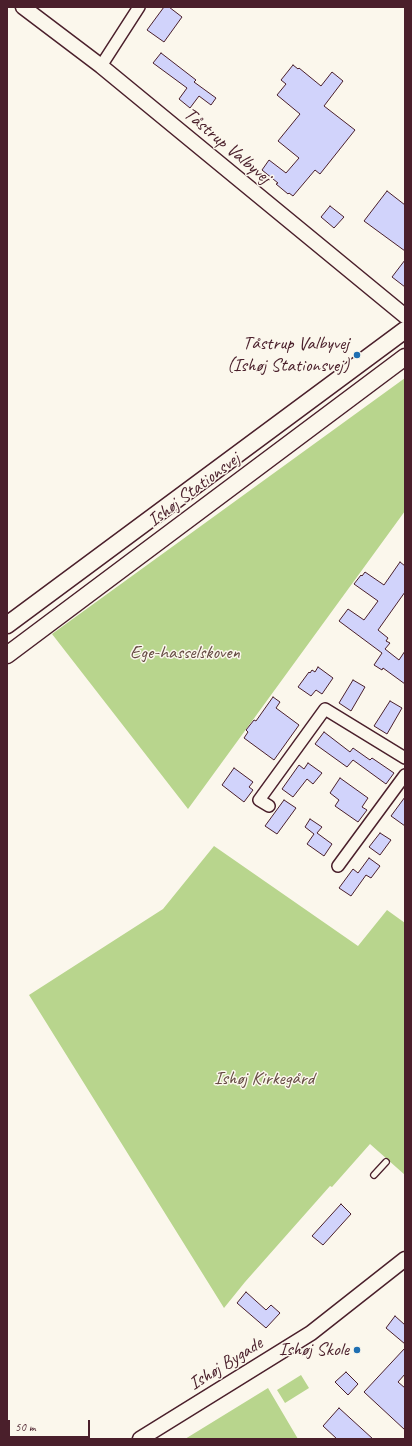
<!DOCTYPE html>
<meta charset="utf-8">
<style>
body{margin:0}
#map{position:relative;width:412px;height:1446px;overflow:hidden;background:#fbf7ec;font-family:Caveat,sans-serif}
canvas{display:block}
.frame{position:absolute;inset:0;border:8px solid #4a1f2b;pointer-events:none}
.scale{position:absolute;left:8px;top:1420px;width:82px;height:18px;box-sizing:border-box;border:2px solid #4a1f2b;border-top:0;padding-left:5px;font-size:12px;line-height:14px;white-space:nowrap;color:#4a1f2b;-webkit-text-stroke:3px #fbf7ec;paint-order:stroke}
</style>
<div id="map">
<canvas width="412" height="1446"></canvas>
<div class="frame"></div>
<div class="scale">50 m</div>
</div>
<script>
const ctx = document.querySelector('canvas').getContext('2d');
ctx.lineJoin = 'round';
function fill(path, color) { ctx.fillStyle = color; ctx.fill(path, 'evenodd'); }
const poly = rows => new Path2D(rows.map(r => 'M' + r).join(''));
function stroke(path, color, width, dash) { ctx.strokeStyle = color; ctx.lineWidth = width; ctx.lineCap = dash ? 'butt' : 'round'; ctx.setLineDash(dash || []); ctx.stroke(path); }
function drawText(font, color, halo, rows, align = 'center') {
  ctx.font = font + ' Caveat,sans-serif'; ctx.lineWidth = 3; ctx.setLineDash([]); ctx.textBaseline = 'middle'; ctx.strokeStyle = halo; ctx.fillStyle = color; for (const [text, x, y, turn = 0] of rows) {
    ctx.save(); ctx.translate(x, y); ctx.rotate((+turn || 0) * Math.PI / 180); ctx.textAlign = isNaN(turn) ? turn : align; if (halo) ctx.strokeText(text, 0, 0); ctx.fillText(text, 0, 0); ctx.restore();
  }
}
const green = poly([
 [405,378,405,511,188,809,52,634],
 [214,846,358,946,387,910,405,923,405,1175,370,1144,332,1187,330,1186,245,1282,224,1308,29,995,163,909],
 [301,1375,309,1388,285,1403,277,1390],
 [268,1388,298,1439,185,1439]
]);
const building = poly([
 [164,7,169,7,182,17,164,42,147,30,164,7],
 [161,53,196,80,194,82,216,98,211,105,199,96,190,108,179,99,187,88,153,63,161,53],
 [293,65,298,69,299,68,321,86,332,72,343,81,324,106,355,130,320,174,315,170,293,196,289,193,288,194,276,184,278,183,262,170,269,160,286,173,299,158,278,141,300,114,277,95,286,84,281,80,293,65],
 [387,191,405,205,405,251,364,221,387,191],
 [330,206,344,217,334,228,321,217,330,206],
 [405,260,405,287,392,277,405,260],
 [400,562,405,566,405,592,378,630,388,638,386,641,390,643,385,649,399,660,405,651,405,684,383,668,382,670,374,665,382,653,339,621,348,609,364,620,378,601,354,584,361,575,362,576,365,572,384,585,400,562],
 [318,667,333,678,322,694,316,690,311,696,298,687,309,672,310,673,312,670,315,672,318,667],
 [353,680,365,687,351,711,339,703,353,680],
 [273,697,280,702,276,708,299,725,274,760,244,738,248,732,246,730,254,720,256,721,273,697],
 [390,701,402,708,387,734,374,726,390,701],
 [324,732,350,752,353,748,370,760,372,758,394,773,386,784,353,760,347,767,315,744,324,732],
 [308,763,322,773,313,784,307,779,293,797,282,789,299,765,304,769,308,763],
 [234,768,253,782,249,787,253,790,244,802,222,785,234,768],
 [340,778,368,798,362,807,367,810,358,822,335,806,339,800,330,793,340,778],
 [405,797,405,826,391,816,405,797],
 [284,800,296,808,277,834,265,826,284,800],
 [310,819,322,827,317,833,332,844,324,856,307,844,314,834,305,827,310,819],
 [380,833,391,840,380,855,369,847,380,833],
 [369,858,380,866,371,878,366,875,351,896,339,888,353,869,358,873,369,858],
 [341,1204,351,1214,323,1245,312,1236,341,1204],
 [246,1292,266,1310,271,1305,280,1313,266,1328,237,1303,246,1292],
 [395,1316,405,1325,405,1344,386,1328,395,1316],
 [405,1348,405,1374,398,1382,405,1388,405,1430,364,1392,405,1348],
 [346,1372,358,1384,348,1395,335,1382,346,1372],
 [339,1408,373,1439,337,1439,323,1426,339,1408]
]);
const service = poly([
 [374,1175,386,1162]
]);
const minor = poly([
 [101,66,139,7],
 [269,806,259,800,325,709,405,758],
 [338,866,405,775]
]);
const tertiary = poly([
 [23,7,101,66,405,316],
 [140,1439,311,1333,405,1259]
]);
const secondary = poly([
 [7,625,405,330],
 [7,655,405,357]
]);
const markers = [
 [357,355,4,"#1f6fb2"],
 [357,1350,4,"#1f6fb2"]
];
const streetNames = [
 ["Tåstrup Valbyvej",227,146,40],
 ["Ishøj Stationsvej",194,490,-37],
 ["Ishøj Bygade",226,1364,-32]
];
const poiNames = [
 ["Tåstrup Valbyvej",349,344],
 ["(Ishøj Stationsvej)",349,366],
 ["Ishøj Skole",349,1350]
];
const parkNames = [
 ["Ege-hasselskoven",185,653],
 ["Ishøj Kirkegård",264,1079]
];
fill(green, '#b8d58d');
fill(building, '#d1d3fb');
stroke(building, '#4a1f2b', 1);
stroke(service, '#4a1f2b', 8);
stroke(minor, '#4a1f2b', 14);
stroke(tertiary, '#4a1f2b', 17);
stroke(secondary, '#4a1f2b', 19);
stroke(service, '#fbf7ec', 5.5);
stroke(minor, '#fbf7ec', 11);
stroke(tertiary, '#fbf7ec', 14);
stroke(secondary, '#fbf7ec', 16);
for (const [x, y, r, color] of markers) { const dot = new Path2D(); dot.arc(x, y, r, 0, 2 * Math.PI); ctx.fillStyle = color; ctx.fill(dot); stroke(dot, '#fbf7ec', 1.5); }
drawText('19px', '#4a1f2b', '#fbf7ec', streetNames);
drawText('19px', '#4a1f2b', '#fbf7ec', poiNames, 'right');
drawText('19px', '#664c44', '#fbf7ec', parkNames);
</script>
